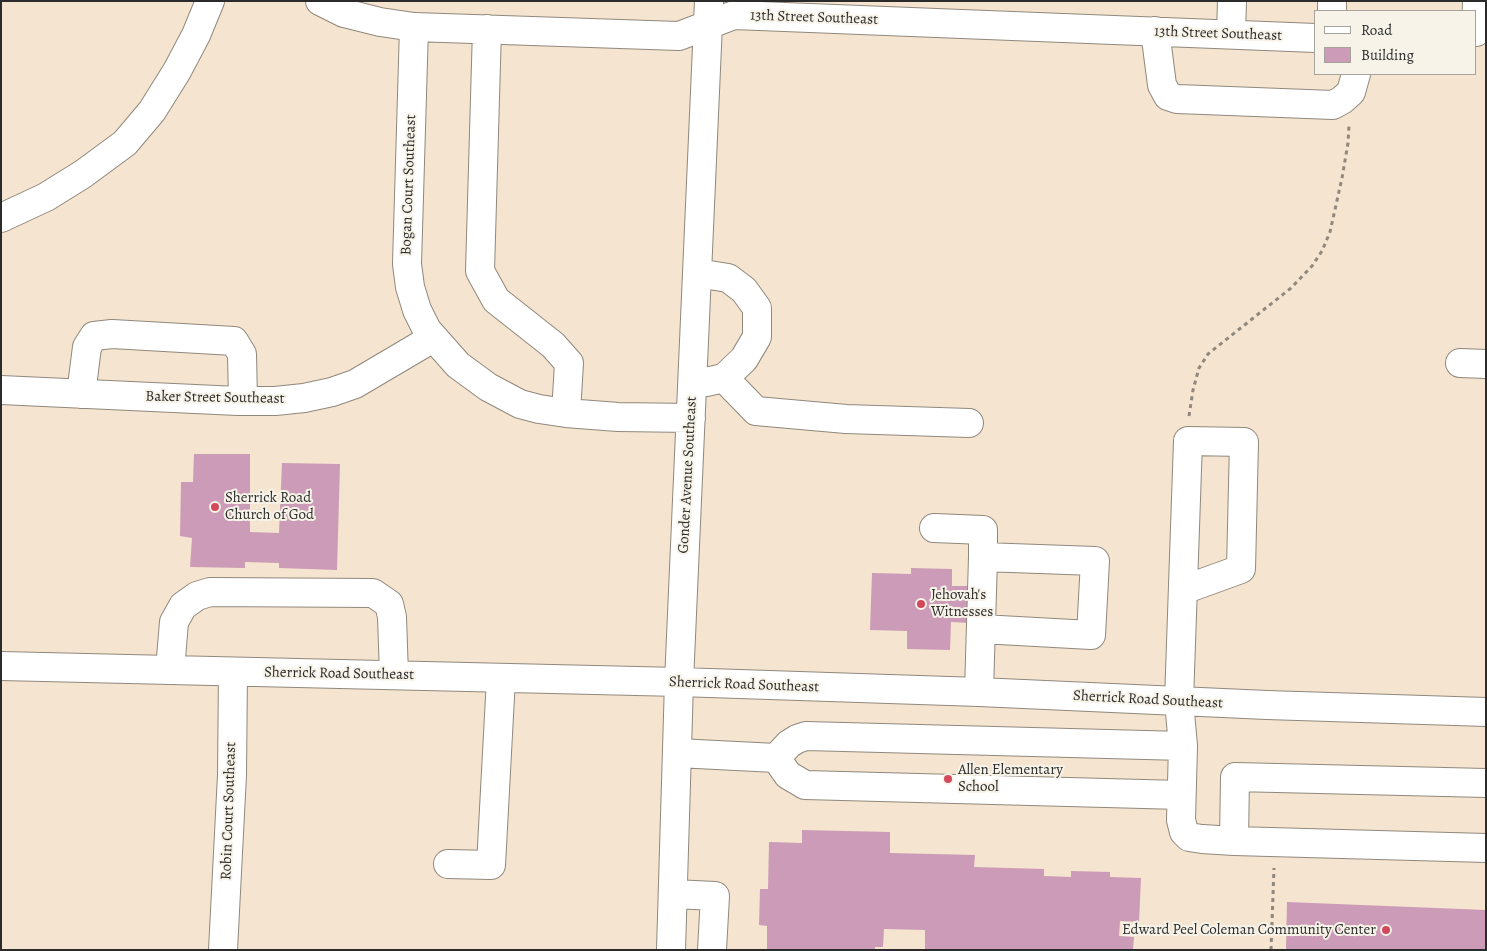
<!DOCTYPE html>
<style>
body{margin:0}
#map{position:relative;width:1487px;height:951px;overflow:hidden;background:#f5e4cf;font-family:Alegreya,serif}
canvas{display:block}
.frame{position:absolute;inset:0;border:2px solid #2b2b2b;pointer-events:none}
.legend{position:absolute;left:1314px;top:10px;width:162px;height:65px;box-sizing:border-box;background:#f7f3e8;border:1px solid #a5a39c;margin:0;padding:6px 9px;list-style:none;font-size:15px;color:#2b2b2b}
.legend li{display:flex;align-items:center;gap:10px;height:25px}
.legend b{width:25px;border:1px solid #a5a39c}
</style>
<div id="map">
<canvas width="1487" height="951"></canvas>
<div class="frame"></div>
<ul class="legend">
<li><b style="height:6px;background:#fff"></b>Road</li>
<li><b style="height:14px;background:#cb9bb7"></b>Building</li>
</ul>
</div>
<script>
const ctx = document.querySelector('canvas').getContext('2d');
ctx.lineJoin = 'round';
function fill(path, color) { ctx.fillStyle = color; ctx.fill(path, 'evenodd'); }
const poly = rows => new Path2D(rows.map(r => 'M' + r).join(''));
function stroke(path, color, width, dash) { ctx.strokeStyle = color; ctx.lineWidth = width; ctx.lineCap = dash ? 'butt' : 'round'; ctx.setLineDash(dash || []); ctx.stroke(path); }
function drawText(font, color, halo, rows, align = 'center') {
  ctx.font = font + ' Alegreya,serif'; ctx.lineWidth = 4; ctx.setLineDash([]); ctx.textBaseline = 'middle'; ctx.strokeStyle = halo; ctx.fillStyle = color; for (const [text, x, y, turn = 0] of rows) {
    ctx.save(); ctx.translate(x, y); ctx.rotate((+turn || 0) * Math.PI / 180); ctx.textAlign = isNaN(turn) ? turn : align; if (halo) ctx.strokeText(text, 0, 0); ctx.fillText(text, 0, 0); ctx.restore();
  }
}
const building = poly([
 [194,454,250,454,250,532,279,533,282,463,340,464,337,570,279,568,279,563,245,562,245,568,190,567,192,538,180,536,181,482,193,482],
 [911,568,952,569,952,586,972,586,970,623,951,622,950,650,907,649,907,631,870,630,872,573,911,574],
 [802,830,890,832,890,853,975,855,974,867,1044,869,1044,876,1071,877,1071,871,1110,872,1110,877,1141,878,1139,922,1120,921,1119,936,1134,937,1133,950,925,950,925,930,884,929,883,947,875,947,875,950,767,950,767,926,759,925,760,889,768,889,769,842,802,843],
 [1287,902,1486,910,1486,950,1286,950]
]);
const path = poly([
 [1189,416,1193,390,1199,368,1208,354,1291,288,1312,266,1322,251,1330,232,1342,178,1348,143,1349,125],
 [1271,950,1274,868]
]);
const minor = poly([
 [320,1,344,13,380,22,414,27,679,36,734,15,1316,38],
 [1332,11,1332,1],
 [414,27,407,264,410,287,417,310,427,330,458,365,488,387,520,404,539,409,566,413,618,417,691,418],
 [487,29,480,271,496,300,553,345,569,363,566,413],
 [1155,31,1162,85,1168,96,1177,99,1333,105,1342,100,1351,92,1356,74],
 [1476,32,1477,1],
 [1231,34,1232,1],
 [1,218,46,197,83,174,125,143,152,111,177,71,196,35,210,1],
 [697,273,728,278,744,290,757,308,757,337,744,359,724,378,706,382],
 [1460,363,1486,364],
 [724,378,756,411,846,419,969,423],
 [1,390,238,401,275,401,304,398,332,392,355,384,433,338],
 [81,394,87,347,94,336,112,334,234,341,242,354,243,401],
 [934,528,983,530,983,557],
 [1183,590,1241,569,1244,442,1188,441,1179,701,1183,746],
 [1,666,679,682,979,692,1267,705,1486,712],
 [170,670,174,622,183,606,197,596,210,592,373,593,389,604,392,617,394,675],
 [979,692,983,557,1095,561,1091,635,981,629],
 [677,753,776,758,789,744,797,739,806,736,1183,746,1181,820,1184,832,1189,837,1202,839,1234,841,1486,848],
 [776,758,788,775,805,785,1181,795],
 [1234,841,1235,777,1486,783],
 [448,864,491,865,501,678],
 [674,894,715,896,712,950],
 [223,950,232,775,233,672],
 [671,950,679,682,709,1]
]);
const markers = [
 [215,507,5,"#d1495b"],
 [921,604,5,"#d1495b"],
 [948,779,5,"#d1495b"],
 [1386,930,5,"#d1495b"]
];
const streetNames = [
 ["13th Street Southeast",814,18,2],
 ["13th Street Southeast",1218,34,2],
 ["Bogan Court Southeast",409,185,-88],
 ["Baker Street Southeast",215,398,1],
 ["Gonder Avenue Southeast",688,475,-87],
 ["Sherrick Road Southeast",339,674,1],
 ["Sherrick Road Southeast",744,685,2],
 ["Sherrick Road Southeast",1148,700,3],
 ["Robin Court Southeast",229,811,-88]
];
const poiNames = [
 ["Sherrick Road",225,498],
 ["Church of God",225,515],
 ["Jehovah's",931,595],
 ["Witnesses",931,612],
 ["Allen Elementary",958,770],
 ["School",958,787],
 ["Edward Peel Coleman Community Center",1376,930,"right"]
];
fill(building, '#cb9bb7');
stroke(minor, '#90887d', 30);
stroke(path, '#90887d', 3, [4, 4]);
stroke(minor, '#fff', 28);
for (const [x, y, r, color] of markers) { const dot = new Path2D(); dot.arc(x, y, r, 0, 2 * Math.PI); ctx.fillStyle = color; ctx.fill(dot); stroke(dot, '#f7f3e8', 2); }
drawText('15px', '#2b2b2b', '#f7f3e8', streetNames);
drawText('15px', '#2b2b2b', '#f7f3e8', poiNames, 'left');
</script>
